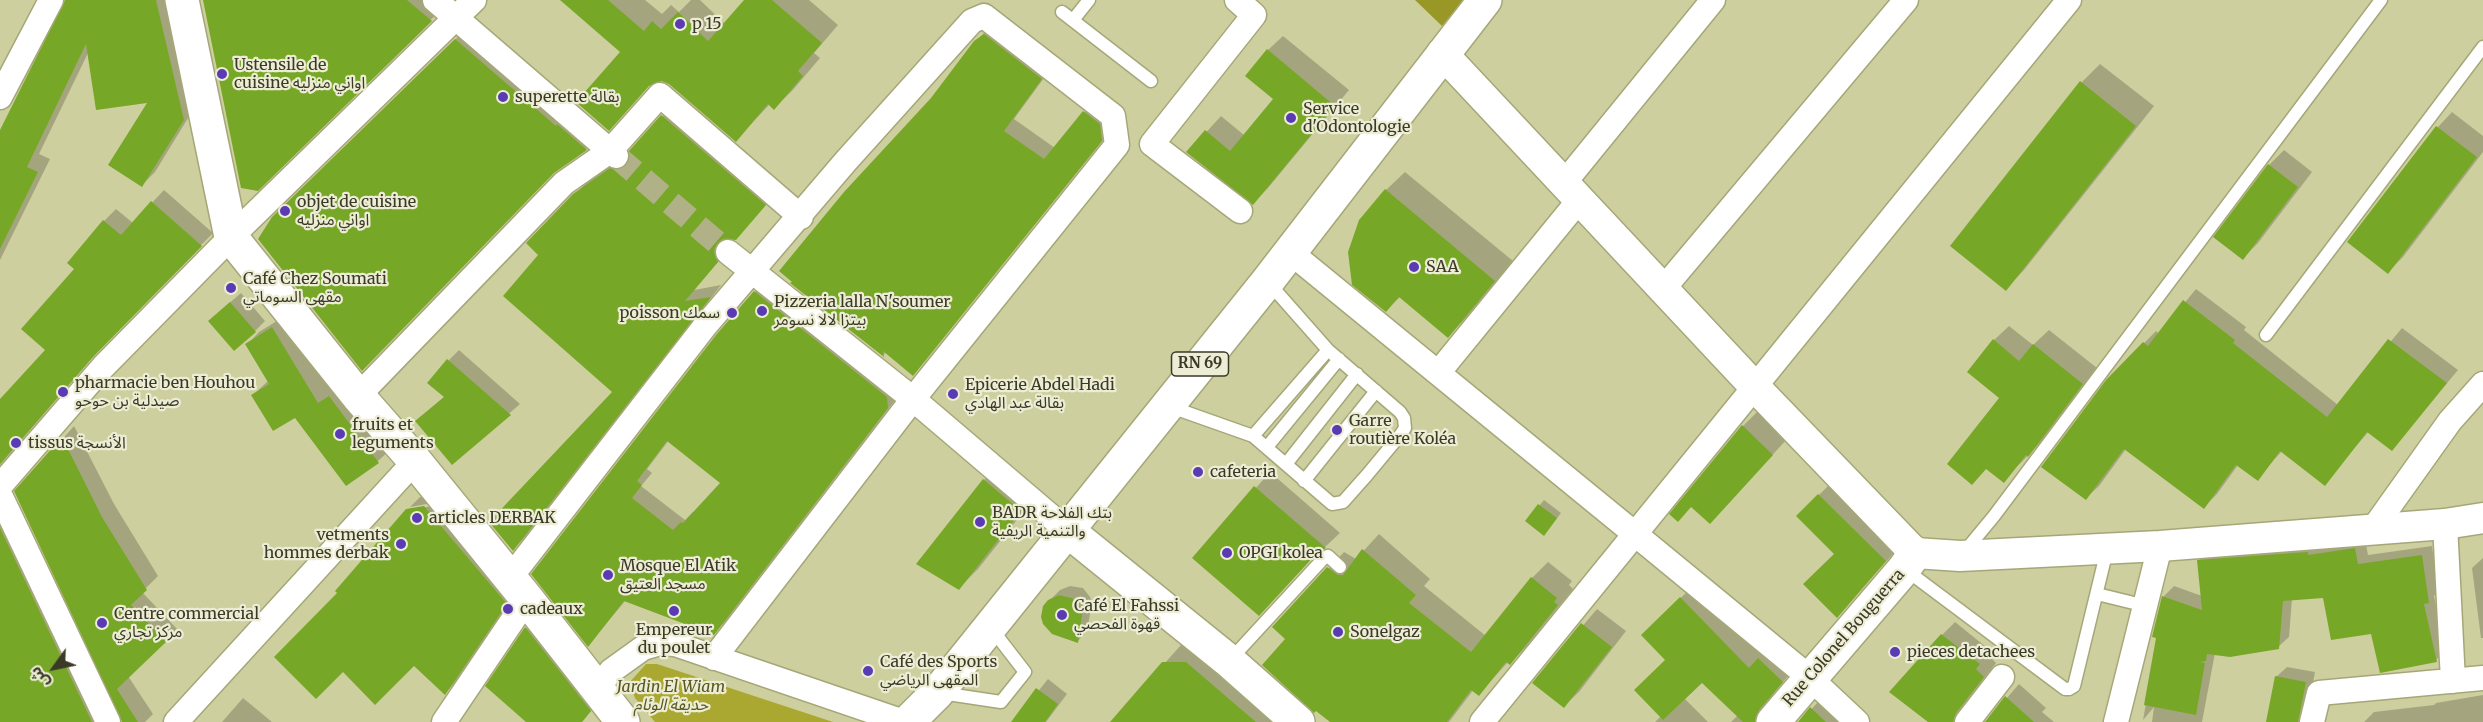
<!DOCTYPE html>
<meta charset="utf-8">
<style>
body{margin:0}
#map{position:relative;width:2483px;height:722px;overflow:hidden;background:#cecf9e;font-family:Merriweather,"Noto Sans Arabic",serif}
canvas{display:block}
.north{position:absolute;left:24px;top:638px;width:60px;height:60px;-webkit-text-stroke:4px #ededd5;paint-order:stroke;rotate:237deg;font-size:16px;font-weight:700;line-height:24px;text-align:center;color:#3a3a27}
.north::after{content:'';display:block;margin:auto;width:21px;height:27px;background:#3a3a27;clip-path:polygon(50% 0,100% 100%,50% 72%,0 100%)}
</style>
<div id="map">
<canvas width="2483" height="722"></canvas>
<div class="north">ش</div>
</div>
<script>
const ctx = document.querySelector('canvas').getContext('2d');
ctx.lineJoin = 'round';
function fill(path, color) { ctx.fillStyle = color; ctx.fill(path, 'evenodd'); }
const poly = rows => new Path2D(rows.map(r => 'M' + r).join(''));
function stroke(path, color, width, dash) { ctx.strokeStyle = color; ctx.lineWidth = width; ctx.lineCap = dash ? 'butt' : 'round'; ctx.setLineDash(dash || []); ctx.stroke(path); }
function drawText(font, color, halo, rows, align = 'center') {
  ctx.font = font + ' Merriweather,"Noto Sans Arabic",serif'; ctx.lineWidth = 4.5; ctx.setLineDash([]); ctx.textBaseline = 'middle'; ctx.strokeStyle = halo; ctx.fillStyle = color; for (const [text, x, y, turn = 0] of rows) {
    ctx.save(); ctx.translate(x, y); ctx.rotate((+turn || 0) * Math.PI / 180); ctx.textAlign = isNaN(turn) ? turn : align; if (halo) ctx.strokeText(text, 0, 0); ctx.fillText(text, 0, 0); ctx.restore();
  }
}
const green = poly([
 [646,664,657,664,833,722,655,722,635,698,629,683]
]);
const forest = poly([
 [1415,0,1463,0,1442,26]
]);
const shadow = poly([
 [67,0,171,0,196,105,155,172,142,185,150,101,89,51,39,154,50,159,0,260,0,136],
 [204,0,439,0,446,5,257,189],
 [562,0,645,0,662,14,671,5,679,12,691,0,700,0,725,24,746,0,809,0,838,25,814,53,820,58,792,91,774,108,770,104,736,140,670,83,656,80],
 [468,27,598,136,586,149,554,171,273,218],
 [987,30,1052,67,1014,119,1055,148,1095,100,1113,128,913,374,887,352,883,355,792,283,975,42],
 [1283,36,1349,90,1268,188,1253,203,1188,152,1221,116,1244,135,1275,98,1268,50],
 [2100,64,2154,106,2024,270,2006,289,2082,82],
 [675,103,777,192,736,239,726,238,730,248,694,290,721,285,525,537,513,549,614,392,540,255,528,243,588,181,624,156,631,157,631,151],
 [2452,112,2483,136,2483,152,2403,257,2388,272,2349,242,2438,127],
 [2284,150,2312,172,2258,243,2243,258,2269,165],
 [1405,172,1513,261,1466,318,1448,336,1400,297,1386,310,1386,190],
 [164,190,213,233,104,344,0,465,0,401,47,350,76,268,104,221,116,209,133,223],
 [766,281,899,395,725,622,713,633,626,600,588,645,533,574,755,292],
 [669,440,723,483,695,513,693,512,685,520,641,486,652,473,647,469],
 [2196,289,2246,327,2244,330,2338,405,2402,328,2458,370,2392,449,2369,431,2324,484,2282,451,2257,479,2238,465,2217,494,2204,507,2126,449,2099,486,2086,498,2107,381,2156,331,2159,334],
 [241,293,265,321,255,331,220,311],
 [285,316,332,392,342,384,391,449,378,461,347,484,296,416,253,395,269,380,247,345,259,332],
 [2009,326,2033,345,2049,330,2097,368,2043,440,2003,481,1987,468,1972,483,2001,398,1994,340],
 [459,350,520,404,452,463,417,421,445,396,449,360],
 [1757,412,1787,439,1724,508,1692,506,1743,426],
 [74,426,114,504,158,576,142,592,177,629,128,676,153,714,145,722,123,722,16,492],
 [1002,461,1039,492,978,569,959,588,984,480],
 [1270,472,1340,533,1325,547,1194,558],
 [1834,480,1900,546,1837,616,1836,553,1798,516],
 [0,491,115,722,0,722],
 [438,493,519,590,458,680,445,693,339,593,406,511,432,506,432,503,410,507,420,497],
 [1544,500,1561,513,1549,529,1527,521],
 [1379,534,1430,579,1424,586,1486,636,1532,578,1548,562,1572,581,1569,585,1573,589,1525,648,1510,663,1508,662,1479,694,1474,689,1449,722,1333,722,1287,638,1274,627,1344,552,1356,559],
 [2365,539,2368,555,2432,546,2438,592,2434,596,2446,650,2436,660,2372,632,2325,597,2292,599,2289,637,2278,647,2215,653,2202,722,2152,722,2154,707,2143,720,2158,637,2154,636,2164,596,2174,586,2202,596,2198,561,2209,551],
 [2483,558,2483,638,2481,638,2472,568],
 [1696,583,1797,665,1774,693,1769,701,1778,722,1731,722,1738,715,1702,680,1684,698,1708,722,1655,722,1661,716,1667,660,1643,635],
 [1070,586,1083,588,1090,597,1092,603,1087,631,1077,642,1049,601,1060,590],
 [1597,609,1626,631,1579,692,1564,706,1534,683],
 [536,618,600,700,582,722,529,722,487,686,526,628],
 [1955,622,1991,651,1988,655,1996,663,1968,699,1966,713,1975,722,1945,722,1942,635],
 [1181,645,1204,645,1293,722,1112,722],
 [2287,667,2315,672,2306,719,2303,722,2268,722,2276,677],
 [1048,679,1067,694,1046,722,1018,722,1015,720],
 [2019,684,2046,708,2042,712,2054,722,1984,722,1988,720],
 [1826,693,1861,722,1800,722],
 [2483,695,2483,722,2364,722,2374,712,2434,705,2436,703],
 [243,698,272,722,222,722]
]);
const building = poly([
 [65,0,156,0,184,120,142,187,108,165,147,103,96,110,86,44,27,167,38,172,0,249,0,130],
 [203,0,407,0,432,21,258,191,241,188],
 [560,0,608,0,644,31,652,21,661,29,678,12,708,41,744,0,772,0,822,43,798,71,803,76,774,110,768,104,736,142,669,84,662,81,649,86,609,131,576,102,620,52],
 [984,34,1042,79,1004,131,1044,159,1083,111,1100,124,1102,141,913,376,883,351,884,357,790,283,792,282,779,271,844,192,931,98,974,41],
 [455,39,549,120,556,126,557,124,587,150,554,173,362,371,258,239,272,217],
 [1267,49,1335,106,1253,205,1186,152,1205,130,1230,151,1273,99,1245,76],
 [2080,81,2136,126,2006,291,1950,246],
 [661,115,766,205,736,240,723,239,717,244,714,250,718,262,685,301,711,297,513,551,489,522,612,392,503,296,538,255,526,243,573,194,610,168,620,170,626,166,630,159,629,151],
 [2436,126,2477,157,2388,274,2347,242],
 [2268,164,2298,187,2243,260,2213,237],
 [1385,189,1495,281,1448,338,1399,297,1386,312,1352,285,1348,252,1359,220],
 [151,201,202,246,92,358,0,464,0,399,45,350,21,329,74,269,67,263,103,220,121,235],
 [754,291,887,397,888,408,714,635,624,601,588,647,531,574,716,335],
 [667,441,720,483,683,523,681,522,673,530,632,498,642,485,637,481],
 [2183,300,2235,340,2233,343,2327,417,2388,339,2447,383,2392,451,2367,432,2325,486,2280,451,2258,481,2236,465,2204,509,2124,449,2086,500,2041,467,2106,380,2143,342,2148,346],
 [230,302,256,332,234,351,208,321],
 [272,327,318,403,329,396,379,463,346,486,295,418,273,431,251,395,269,384,245,344],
 [1993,339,2019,361,2033,344,2083,384,2028,457,2026,455,2004,483,1986,469,1972,485,1947,464,1999,398,1967,372],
 [447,359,511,415,452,465,415,421,444,397,427,383],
 [1742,425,1773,455,1710,524,1691,507,1678,522,1669,514],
 [62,437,102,517,147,590,131,605,166,642,117,689,138,722,122,722,14,491],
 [983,479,1021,511,959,590,916,564],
 [1254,486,1326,548,1317,553,1259,616,1192,558],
 [1818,494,1886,561,1837,618,1803,584,1834,554,1796,516],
 [1538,504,1557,518,1544,536,1525,521],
 [424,506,507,604,445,695,414,666,375,705,343,672,316,699,274,657,337,593,335,591,406,509],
 [0,528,92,722,0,722],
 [2355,548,2358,564,2422,555,2429,603,2424,604,2437,662,2380,673,2371,634,2331,640,2323,598,2283,601,2279,649,2230,657,2207,654,2206,661,2200,662,2205,663,2196,715,2144,705,2156,638,2152,637,2162,596,2202,610,2197,560,2308,552,2308,555],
 [1362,549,1416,595,1409,603,1471,652,1531,577,1557,598,1554,602,1558,605,1510,665,1506,662,1479,696,1471,690,1447,722,1330,722,1316,711,1314,713,1262,665,1285,639,1272,627,1327,567,1338,575,1343,575],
 [1059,595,1072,598,1081,608,1082,615,1078,643,1052,634,1043,624,1041,617,1043,606,1048,600],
 [1680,597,1749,668,1758,658,1783,682,1759,710,1755,722,1743,722,1702,683,1663,720,1634,690,1665,660,1641,635],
 [1581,623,1612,647,1564,708,1532,683],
 [525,627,591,711,582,722,526,722,485,686],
 [1941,634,1980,664,1976,669,1984,677,1956,713,1953,722,1928,722,1889,692],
 [1162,662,1186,662,1256,722,1110,722],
 [2275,676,2306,682,2298,722,2266,722],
 [1036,688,1058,704,1045,722,1011,722],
 [2005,696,2034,722,1985,722],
 [1810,707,1826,722,1798,722]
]);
const minorTunnel = poly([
 [616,156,728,252]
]);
const service = poly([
 [1062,12,1151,81],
 [1073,20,1089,0],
 [2266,335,2483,47],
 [1171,407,1253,436,1328,350,1268,282],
 [1253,436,1332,504,1343,502,1367,475,1401,434,1405,428,1404,418,1400,412,1328,350],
 [1267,447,1339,359],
 [1286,464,1357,374],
 [1304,481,1376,391],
 [1965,551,1994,516,2381,0],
 [1906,570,2065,689,2069,689,2074,686,2107,550],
 [2097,594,2146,606],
 [1230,660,1323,559,1328,556,1340,567],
 [941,693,1001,702,1025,672,991,628]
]);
const minor = poly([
 [435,0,616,156],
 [1237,0,1254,15,1152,144,1240,211],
 [0,97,51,0],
 [1564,183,1713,0],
 [728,252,913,399,1068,531],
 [1290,252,1635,534,2069,0],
 [1663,289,1906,0],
 [1438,373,1580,199],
 [358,396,564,183,610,151,660,95,801,217],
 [0,486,103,367,231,237,474,0],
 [0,495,108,722],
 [2445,524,2453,681],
 [2373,529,2450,421,2483,384],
 [510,578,705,326,846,161,972,21,984,16,1113,116,1117,145,913,399,714,658],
 [597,689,611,671,643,648,660,643,675,644,904,722],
 [176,722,415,461],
 [444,722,527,599],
 [1482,722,1635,534,1809,677,1857,722],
 [1967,722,2002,677],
 [2116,722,2160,546],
 [2312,722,2319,693,2483,678]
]);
const tertiary = poly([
 [1442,53,1754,386,1915,553,1960,556,2160,546,2445,524,2483,518]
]);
const secondary = poly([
 [182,0,231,237,358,396,415,461,527,599,623,722],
 [1068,531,1229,661,1298,722],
 [1773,722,1904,569,1915,553]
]);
const primary = poly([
 [908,722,937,693,1267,282,1485,0]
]);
const markers = [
 [680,24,6,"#593bb3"],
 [222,74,6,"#593bb3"],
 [503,97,6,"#593bb3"],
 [1291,118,6,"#593bb3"],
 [285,211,6,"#593bb3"],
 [1414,267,6,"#593bb3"],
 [231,288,6,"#593bb3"],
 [762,311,6,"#593bb3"],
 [732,313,6,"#593bb3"],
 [63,392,6,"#593bb3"],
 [953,394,6,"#593bb3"],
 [1337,430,6,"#593bb3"],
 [340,434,6,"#593bb3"],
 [16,443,6,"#593bb3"],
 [1198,472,6,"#593bb3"],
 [417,518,6,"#593bb3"],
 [980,522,6,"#593bb3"],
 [401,544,6,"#593bb3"],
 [1227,553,6,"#593bb3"],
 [608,575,6,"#593bb3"],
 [508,609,6,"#593bb3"],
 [674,611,6,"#593bb3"],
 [1062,615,6,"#593bb3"],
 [102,623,6,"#593bb3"],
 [1338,632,6,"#593bb3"],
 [1895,652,6,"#593bb3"],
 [868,671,6,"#593bb3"]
];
const shields = [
 [1200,364,57]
];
const shieldNames = [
 ["RN 69",1200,364]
];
const poiNames = [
 ["p 15",692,24],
 ["Ustensile de",234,65],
 ["cuisine اواني منزليه",234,83],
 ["superette بقالة",515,97],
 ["Service",1303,109],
 ["d'Odontologie",1303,127],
 ["objet de cuisine",297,202],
 ["اواني منزليه",297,220],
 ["SAA",1426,267],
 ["Café Chez Soumati",243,279],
 ["مقهى السوماتي",243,297],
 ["Pizzeria lalla N'soumer",774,302],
 ["بيتزا لالا نسومر",774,320],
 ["poisson سمك",720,313,"right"],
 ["pharmacie ben Houhou",75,383],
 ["صيدلية بن حوحو",75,401],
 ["Epicerie Abdel Hadi",965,385],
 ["بقالة عبد الهادي",965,403],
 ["Garre",1349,421],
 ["routière Koléa",1349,439],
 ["fruits et",352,425],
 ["leguments",352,443],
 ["tissus الأنسجة",28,443],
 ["cafeteria",1210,472],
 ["BADR بتك الفلاحة",992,513],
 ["والتنمية الريفية",992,531],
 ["articles DERBAK",429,518],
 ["vetments",389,535,"right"],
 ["hommes derbak",389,553,"right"],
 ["OPGI kolea",1239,553],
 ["Mosque El Atik",620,566],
 ["مسجد العتيق",620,584],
 ["Café El Fahssi",1074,606],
 ["قهوة الفحصي",1074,624],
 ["cadeaux",520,609],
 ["Centre commercial",114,614],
 ["مركز تجاري",114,632],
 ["Empereur",674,630,"center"],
 ["du poulet",674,648,"center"],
 ["Sonelgaz",1350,632],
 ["pieces detachees",1907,652],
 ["Café des Sports",880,662],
 ["المقهى الرياضي",880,680]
];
const streetNames = [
 ["Rue Colonel Bouguerra",1844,638,-49]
];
const parkNames = [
 ["Jardin El Wiam",671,687],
 ["حديقة الوئام",671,705]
];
fill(green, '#aaa831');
fill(forest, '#999726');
fill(shadow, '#0003');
fill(building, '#77a727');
stroke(minorTunnel, '#b0b186', 24, [24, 12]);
stroke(service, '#a6a778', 15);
stroke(minor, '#a6a778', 27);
stroke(tertiary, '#a6a778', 33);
stroke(secondary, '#a6a778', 36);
stroke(primary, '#a6a778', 36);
stroke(service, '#fff', 12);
stroke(minor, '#fff', 24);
stroke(tertiary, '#fff', 30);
stroke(secondary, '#fff', 33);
stroke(primary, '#fff', 33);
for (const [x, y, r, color] of markers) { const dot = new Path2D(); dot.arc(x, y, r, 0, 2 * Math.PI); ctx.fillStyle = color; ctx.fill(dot); stroke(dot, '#ededd5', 2); }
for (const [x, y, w] of shields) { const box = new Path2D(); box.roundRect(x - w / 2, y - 12, w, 24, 4.5); ctx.fillStyle = '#ededd5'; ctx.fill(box); stroke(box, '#3a3a27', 1.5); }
drawText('bold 15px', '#3a3a27', null, shieldNames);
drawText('16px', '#3a3a27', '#ededd5', poiNames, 'left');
drawText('16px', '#3a3a27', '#ededd5', streetNames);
drawText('italic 16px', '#585820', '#ededd5', parkNames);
</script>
